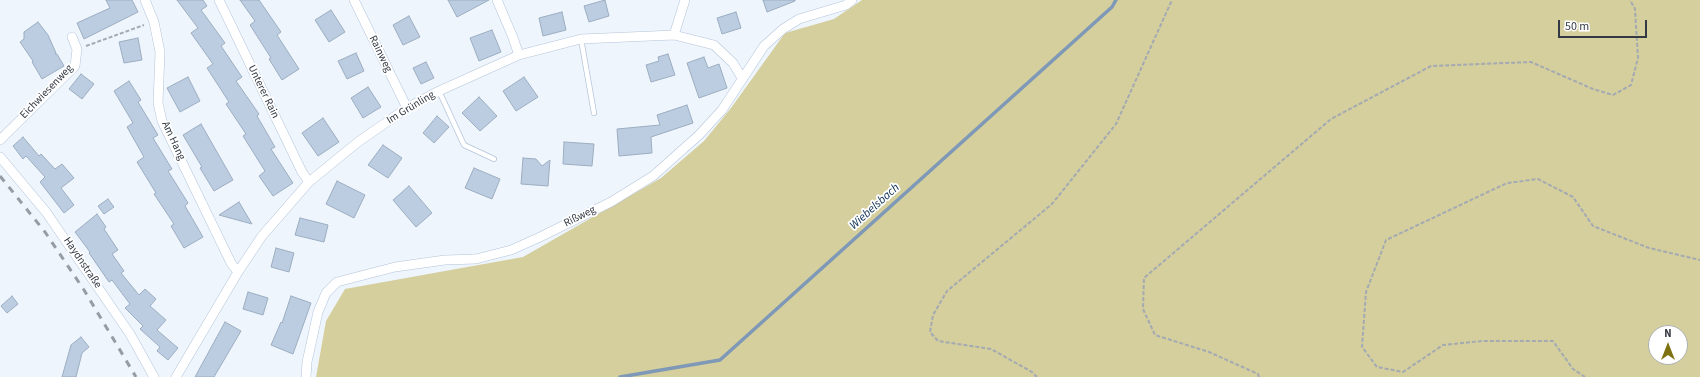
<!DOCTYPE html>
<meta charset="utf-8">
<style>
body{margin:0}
#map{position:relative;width:1700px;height:377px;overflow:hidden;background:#eef5fd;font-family:"Source Sans 3",sans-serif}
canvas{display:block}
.north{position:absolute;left:1648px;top:325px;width:40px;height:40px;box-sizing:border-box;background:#fff;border:1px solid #adb0b3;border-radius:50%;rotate:0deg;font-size:11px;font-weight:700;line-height:16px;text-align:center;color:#333942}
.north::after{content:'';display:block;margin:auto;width:14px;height:18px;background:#7f7212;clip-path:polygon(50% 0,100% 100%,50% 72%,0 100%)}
.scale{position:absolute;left:1558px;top:20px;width:89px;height:18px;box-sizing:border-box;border:2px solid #333942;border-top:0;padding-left:5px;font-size:12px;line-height:14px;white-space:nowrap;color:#333942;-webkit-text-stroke:3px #fff;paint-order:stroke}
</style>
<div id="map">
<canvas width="1700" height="377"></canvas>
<div class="north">N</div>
<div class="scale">50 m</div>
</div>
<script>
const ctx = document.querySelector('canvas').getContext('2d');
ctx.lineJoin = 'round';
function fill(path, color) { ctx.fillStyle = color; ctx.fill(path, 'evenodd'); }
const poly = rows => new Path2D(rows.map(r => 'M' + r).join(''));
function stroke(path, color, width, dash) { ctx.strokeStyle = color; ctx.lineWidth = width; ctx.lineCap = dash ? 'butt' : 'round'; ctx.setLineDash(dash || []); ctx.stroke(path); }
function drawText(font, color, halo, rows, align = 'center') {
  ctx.font = font + ' "Source Sans 3",sans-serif'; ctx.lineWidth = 3.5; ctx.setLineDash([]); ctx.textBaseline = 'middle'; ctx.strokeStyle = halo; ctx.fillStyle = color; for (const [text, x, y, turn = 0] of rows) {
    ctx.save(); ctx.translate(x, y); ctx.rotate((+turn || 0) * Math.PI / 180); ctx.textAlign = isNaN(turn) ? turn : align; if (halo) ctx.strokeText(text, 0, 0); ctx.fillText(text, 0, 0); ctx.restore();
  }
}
const green = poly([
 [862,0,1700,0,1700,377,316,377,326,321,345,289,523,257,661,178,704,141,731,108,785,33,834,19],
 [1656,333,1680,333,1680,357,1656,357]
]);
const stream = poly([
 [620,377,720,360,1112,7,1116,0]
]);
const building = poly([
 [106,0,132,0,138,12,84,39,77,23,110,8,106,0],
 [177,0,203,0,207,6,201,10,225,43,221,46,242,77,236,81,259,114,257,116,275,147,271,149,293,183,273,196,259,176,265,171,243,136,246,134,226,104,229,102,207,68,213,64,191,33,198,28,177,0],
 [240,0,259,0,281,32,277,35,299,69,282,80,269,59,271,58,250,25,255,21,240,0],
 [448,0,489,0,457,17,448,0],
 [605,0,609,16,589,22,584,6,605,0],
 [763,0,795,0,795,1,767,12,763,0],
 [331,10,345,32,329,42,315,20,331,10],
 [562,12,566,30,543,36,539,18,562,12],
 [736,12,741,28,722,34,717,18,736,12],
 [409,16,420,37,403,45,393,25,409,16],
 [38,22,48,35,56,53,55,54,57,54,64,66,42,79,32,62,33,61,20,42,24,39,24,32,38,22],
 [492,30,501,52,479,61,470,38,492,30],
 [138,38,142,60,124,63,119,42,138,38],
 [356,53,364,71,347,79,338,61,356,53],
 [668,54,675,75,651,82,646,65,659,61,658,57,668,54],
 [704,57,708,68,719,64,727,88,699,98,687,63,704,57],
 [426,62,434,78,421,84,413,68,426,62],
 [81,74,94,84,82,99,69,89,81,74],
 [188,77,200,101,180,112,167,88,188,77],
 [524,77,538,97,516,111,503,91,524,77],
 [129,81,141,100,138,102,158,135,153,138,172,169,168,171,188,203,185,206,203,237,184,248,171,226,174,224,154,194,156,193,137,162,144,157,127,127,133,123,114,91,129,81],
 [368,87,381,107,363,118,351,98,368,87],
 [479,97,497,116,480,131,462,113,479,97],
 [687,105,693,123,651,137,652,153,619,156,617,129,660,125,657,115,687,105],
 [437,116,449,127,434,143,423,133,437,116],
 [323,118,339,142,318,156,302,133,323,118],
 [201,124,233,180,214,191,200,168,202,167,183,135,201,124],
 [23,137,39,156,41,154,55,169,62,164,74,178,61,188,74,205,64,213,40,182,45,177,26,156,23,159,13,146,23,137],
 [564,142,594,144,592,166,563,164,564,142],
 [383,145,402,158,388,178,368,165,383,145],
 [523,158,536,159,542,166,550,160,548,186,521,184,523,158],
 [474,168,500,179,492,199,465,188,474,168],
 [337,181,365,195,354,218,326,204,337,181],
 [409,186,432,213,416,227,393,200,409,186],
 [108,199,114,207,104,214,98,206,108,199],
 [239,202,252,224,219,215,239,202],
 [97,214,106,227,104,229,118,250,112,254,124,271,121,273,139,295,145,289,156,299,150,306,166,320,157,330,178,348,168,360,157,351,160,347,140,329,143,326,125,308,130,304,112,280,109,282,89,253,90,252,75,232,97,214],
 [300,218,328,225,324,242,295,235,300,218],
 [276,248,294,253,289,272,271,267,276,248],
 [248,292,268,298,263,315,243,309,248,292],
 [12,296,18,304,7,313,1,306,12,296],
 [291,296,311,303,293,354,271,345,281,322,282,323,291,296],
 [225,322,241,331,214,377,195,377,225,322],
 [81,337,89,347,82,353,76,377,62,377,71,345,81,337]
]);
const path = poly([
 [86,46,144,25],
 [1037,377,1032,372,991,349,938,341,930,332,933,315,947,291,1052,204,1116,124,1172,0],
 [1259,377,1258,374,1209,352,1155,335,1143,309,1144,278,1331,119,1431,66,1531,62,1593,89,1613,95,1631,85,1638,58,1635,9,1630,0],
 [1585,377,1573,369,1553,341,1482,341,1443,345,1403,372,1377,367,1362,347,1366,292,1386,240,1507,183,1538,179,1573,197,1593,226,1649,248,1700,260]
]);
const service = poly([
 [581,39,594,113],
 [439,91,464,145,494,159]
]);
const minor = poly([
 [145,0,154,22,160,52,158,103,162,121,231,263,238,272],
 [219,0,302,172,309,182],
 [354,0,407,108],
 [497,0,512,35,519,55],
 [674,35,685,0],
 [0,140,75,66,77,49,72,37],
 [0,157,46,212,130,334,154,377],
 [176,377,238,272,262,236,309,182,358,142,407,108,439,91,519,55,581,39,674,35,714,45,733,63,742,78],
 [306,377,307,362,318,312,326,293,337,282,395,267,445,260,476,259,511,250,538,238,611,202,653,176,699,135,722,110,764,46,783,29,799,19,846,5,852,0]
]);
const rail = poly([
 [0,176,45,232,84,290,136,377]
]);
const streetNames = [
 ["Rainweg",380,54,64],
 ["Eichwiesenweg",47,92,-46],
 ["Unterer Rain",263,92,64],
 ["Im Grünling",411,108,-31],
 ["Am Hang",173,141,65],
 ["Rißweg",580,217,-27],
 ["Haydnstraße",82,263,56]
];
const waterNames = [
 ["Wiebelsbach",875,207,-42]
];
fill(green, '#d5ce9d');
stroke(stream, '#7e98b8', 3.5);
fill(building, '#bccde1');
stroke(building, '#9cadc1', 1);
stroke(service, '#b4c4d9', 6);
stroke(minor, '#b4c4d9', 10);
stroke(path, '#a3aab2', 2, [4, 2]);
stroke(service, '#fff', 4.5);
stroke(minor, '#fff', 9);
stroke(rail, '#959ca4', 3, [7, 7]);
drawText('11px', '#333942', '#fff', streetNames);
drawText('italic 12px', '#062b51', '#fff', waterNames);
</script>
